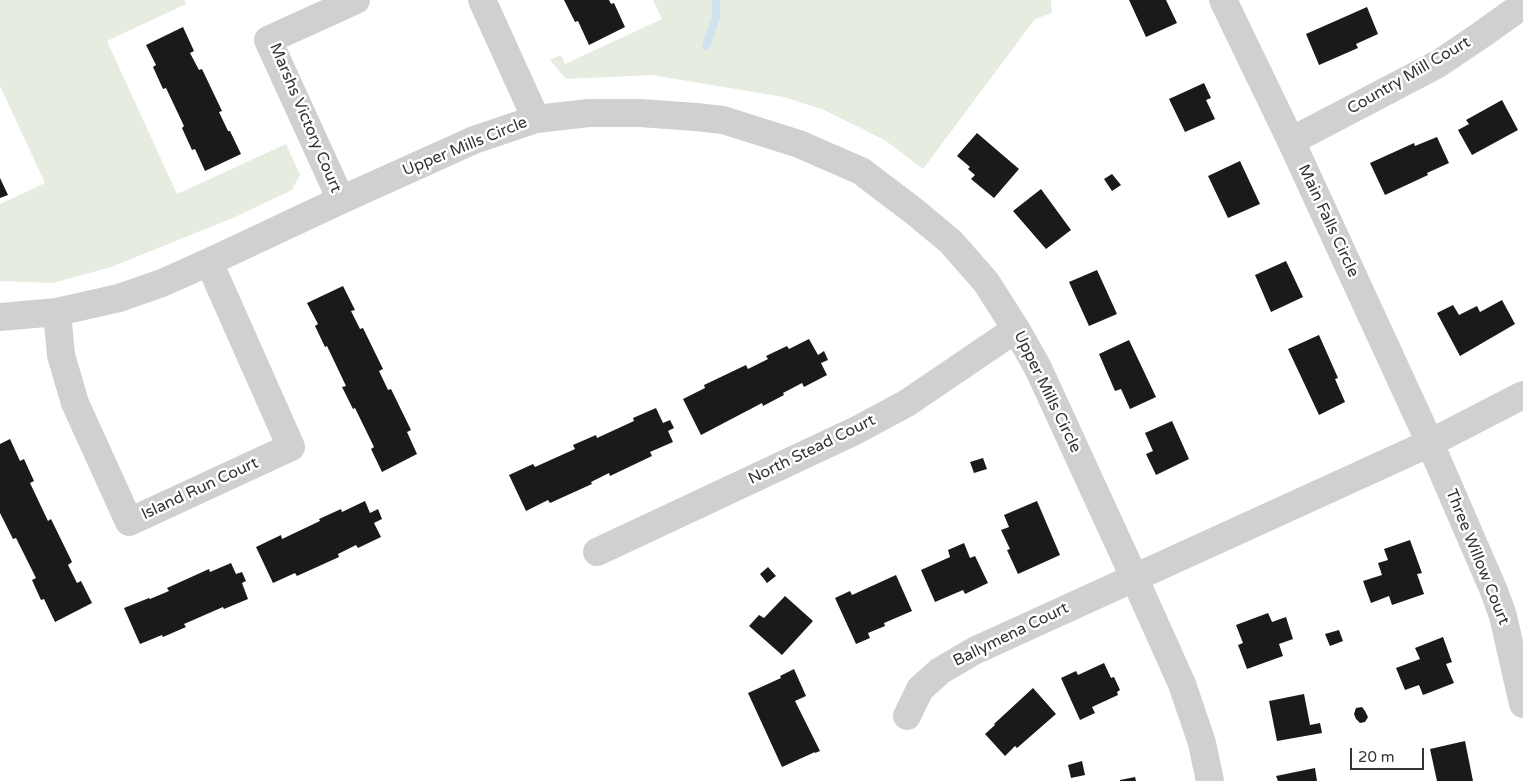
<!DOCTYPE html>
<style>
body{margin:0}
#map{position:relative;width:1523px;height:781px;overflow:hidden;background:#fff;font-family:"Varela Round",sans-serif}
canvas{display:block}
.scale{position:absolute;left:1350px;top:748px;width:74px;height:22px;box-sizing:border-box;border:2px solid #333;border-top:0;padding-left:6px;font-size:15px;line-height:18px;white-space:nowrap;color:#333;-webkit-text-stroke:4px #fff;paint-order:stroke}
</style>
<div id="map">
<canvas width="1523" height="781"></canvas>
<div class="scale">20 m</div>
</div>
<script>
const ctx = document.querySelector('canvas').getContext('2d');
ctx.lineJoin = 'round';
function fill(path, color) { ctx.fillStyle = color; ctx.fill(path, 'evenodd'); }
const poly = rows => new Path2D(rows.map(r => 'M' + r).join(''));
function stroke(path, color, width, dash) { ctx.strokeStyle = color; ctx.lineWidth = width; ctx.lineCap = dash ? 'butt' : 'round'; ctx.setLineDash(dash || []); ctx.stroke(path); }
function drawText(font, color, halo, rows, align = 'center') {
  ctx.font = font + ' "Varela Round",sans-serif'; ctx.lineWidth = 5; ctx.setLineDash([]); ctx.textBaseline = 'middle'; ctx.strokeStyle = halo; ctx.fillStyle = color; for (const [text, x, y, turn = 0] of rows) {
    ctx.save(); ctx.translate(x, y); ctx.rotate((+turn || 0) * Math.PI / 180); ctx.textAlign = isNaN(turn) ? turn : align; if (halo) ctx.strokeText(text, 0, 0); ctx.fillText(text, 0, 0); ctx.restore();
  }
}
const green = poly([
 [0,0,184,0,186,4,107,41,177,194,286,144,300,175,292,190,233,218,111,267,53,283,0,281,0,204,45,183,0,86],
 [653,0,1051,0,1052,13,1035,19,923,169,886,141,863,129,824,110,784,97,652,75,566,79,550,60,561,55,565,64,662,19]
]);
const stream = poly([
 [706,46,716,17,716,0]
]);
const building = poly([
 [564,0,609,0,611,4,614,3,625,27,589,45,578,21,575,22],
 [1129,0,1166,0,1177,23,1146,37],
 [1367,7,1378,34,1356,44,1358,48,1319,65,1306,34],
 [183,27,194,51,190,53,199,70,202,69,222,111,219,112,228,131,230,131,241,154,205,171,195,149,192,150,182,128,184,126,166,88,163,89,153,67,156,65,146,45],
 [1204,83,1211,98,1206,100,1215,119,1185,132,1169,99],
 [1502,100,1518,130,1472,155,1458,130,1469,124,1466,120],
 [977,133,1019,169,994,198,971,179,975,175,968,169,970,167,957,156],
 [1437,137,1449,163,1427,173,1428,175,1385,195,1370,163,1414,143,1415,146],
 [1240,161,1260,204,1228,218,1208,176],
 [1112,174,1121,185,1112,191,1104,179],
 [0,178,8,195,0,198],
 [1041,189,1071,230,1046,249,1013,211],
 [1286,261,1303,297,1271,312,1255,275],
 [1097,270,1117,314,1089,326,1069,282],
 [343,286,355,310,351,311,360,329,363,328,383,369,379,371,388,390,391,389,411,430,407,432,417,454,382,472,371,449,374,447,355,408,353,409,342,387,346,386,327,346,325,347,315,326,318,324,307,303],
 [1502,300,1515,324,1460,356,1437,313,1453,305,1459,315,1477,306,1480,312],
 [1319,335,1338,378,1335,379,1345,402,1319,415,1288,349],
 [809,339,818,355,824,351,828,360,821,363,827,375,804,387,802,383,783,393,784,395,763,406,762,403,701,435,683,399,705,388,704,385,746,365,748,369,768,359,766,356,787,346,789,349],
 [1129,340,1156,397,1130,409,1121,389,1115,391,1099,354],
 [656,408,663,423,670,420,674,428,668,431,673,442,650,452,652,456,610,476,609,473,591,482,592,484,550,503,548,500,526,511,509,475,533,464,535,467,575,449,573,445,596,435,597,438,634,421,633,418],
 [1172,421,1189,459,1156,475,1146,454,1153,451,1145,433],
 [10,439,20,461,24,459,34,481,30,483,48,521,51,519,72,562,68,565,77,583,81,581,92,603,55,622,44,599,41,600,32,580,36,578,16,538,13,539,0,513,0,444],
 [983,458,987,469,974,473,970,462],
 [365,501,370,513,378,509,382,519,374,523,381,537,358,548,356,545,338,554,339,557,297,576,295,573,273,583,256,547,281,535,282,539,320,521,319,519,341,509,342,512],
 [1037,501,1060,555,1018,574,1007,550,1010,549,1001,530,1009,527,1004,515],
 [1410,540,1422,573,1417,574,1424,594,1392,605,1389,596,1371,603,1363,581,1382,575,1378,563,1388,560,1384,549],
 [964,543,970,558,975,556,988,583,965,594,963,590,935,602,921,570,950,557,948,550],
 [231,563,236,574,242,572,246,581,242,583,248,599,224,609,223,607,184,624,186,627,163,637,162,635,140,644,124,608,149,598,150,599,169,591,167,588,209,569,210,572],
 [768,567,776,576,767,583,760,574],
 [896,575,912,611,884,623,885,626,868,633,870,638,856,644,835,598,850,591,852,595],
 [785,596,813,621,782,655,749,626,759,615,764,618],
 [1268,613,1272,622,1286,617,1293,639,1279,644,1283,656,1247,669,1238,645,1243,643,1236,625],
 [1339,630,1343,641,1330,646,1325,634],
 [1443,637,1452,662,1446,664,1454,683,1423,695,1419,685,1405,690,1396,668,1420,659,1415,648],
 [1104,663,1111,678,1114,677,1120,690,1117,692,1118,695,1092,707,1095,713,1080,720,1061,678,1076,671,1078,675],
 [794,669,806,696,795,701,820,751,815,753,815,752,782,767,748,693,781,678,780,676],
 [1033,688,1056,714,1017,748,1015,746,1005,756,985,734,995,725,994,724],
 [1304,694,1310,725,1320,723,1322,733,1277,741,1269,701],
 [1362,707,1365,711,1368,717,1365,722,1360,723,1356,719,1354,714,1356,708],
 [1465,741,1473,781,1437,781,1430,749],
 [1082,761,1085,775,1071,778,1068,765],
 [1315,768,1317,781,1278,781,1276,776],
 [1135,777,1136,781,1120,781,1120,780]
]);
const minor = poly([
 [482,0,536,119],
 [1223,0,1291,141,1430,443,1494,591,1503,616,1523,704],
 [1291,141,1438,64,1481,35,1523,5],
 [341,200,268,40,356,0],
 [57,312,61,355,75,403,129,522,291,447,209,262],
 [0,317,57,312,119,298,162,283,209,262,341,200,474,140,536,119,589,113,640,113,696,117,723,120,799,144,861,171,915,212,951,242,986,282,1016,329,1038,368,1134,577,1182,684,1202,743,1210,781],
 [597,552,855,431,907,403,1016,329],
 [907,716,920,689,940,671,974,651,1430,443,1523,395]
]);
const streetNames = [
 ["Country Mill Court",1409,76,-30],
 ["Marshs Victory Court",305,118,67],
 ["Upper Mills Circle",465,147,-22],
 ["Main Falls Circle",1328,221,65],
 ["Upper Mills Circle",1047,392,64],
 ["North Stead Court",812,450,-26],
 ["Island Run Court",200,489,-25],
 ["Three Willow Court",1477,557,68],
 ["Ballymena Court",1011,635,-26]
];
fill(green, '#e6ecdf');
stroke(stream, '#cfe2ee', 8);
fill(building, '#1a1a1a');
stroke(minor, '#d0d0d0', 28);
drawText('16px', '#333', '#fff', streetNames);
</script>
